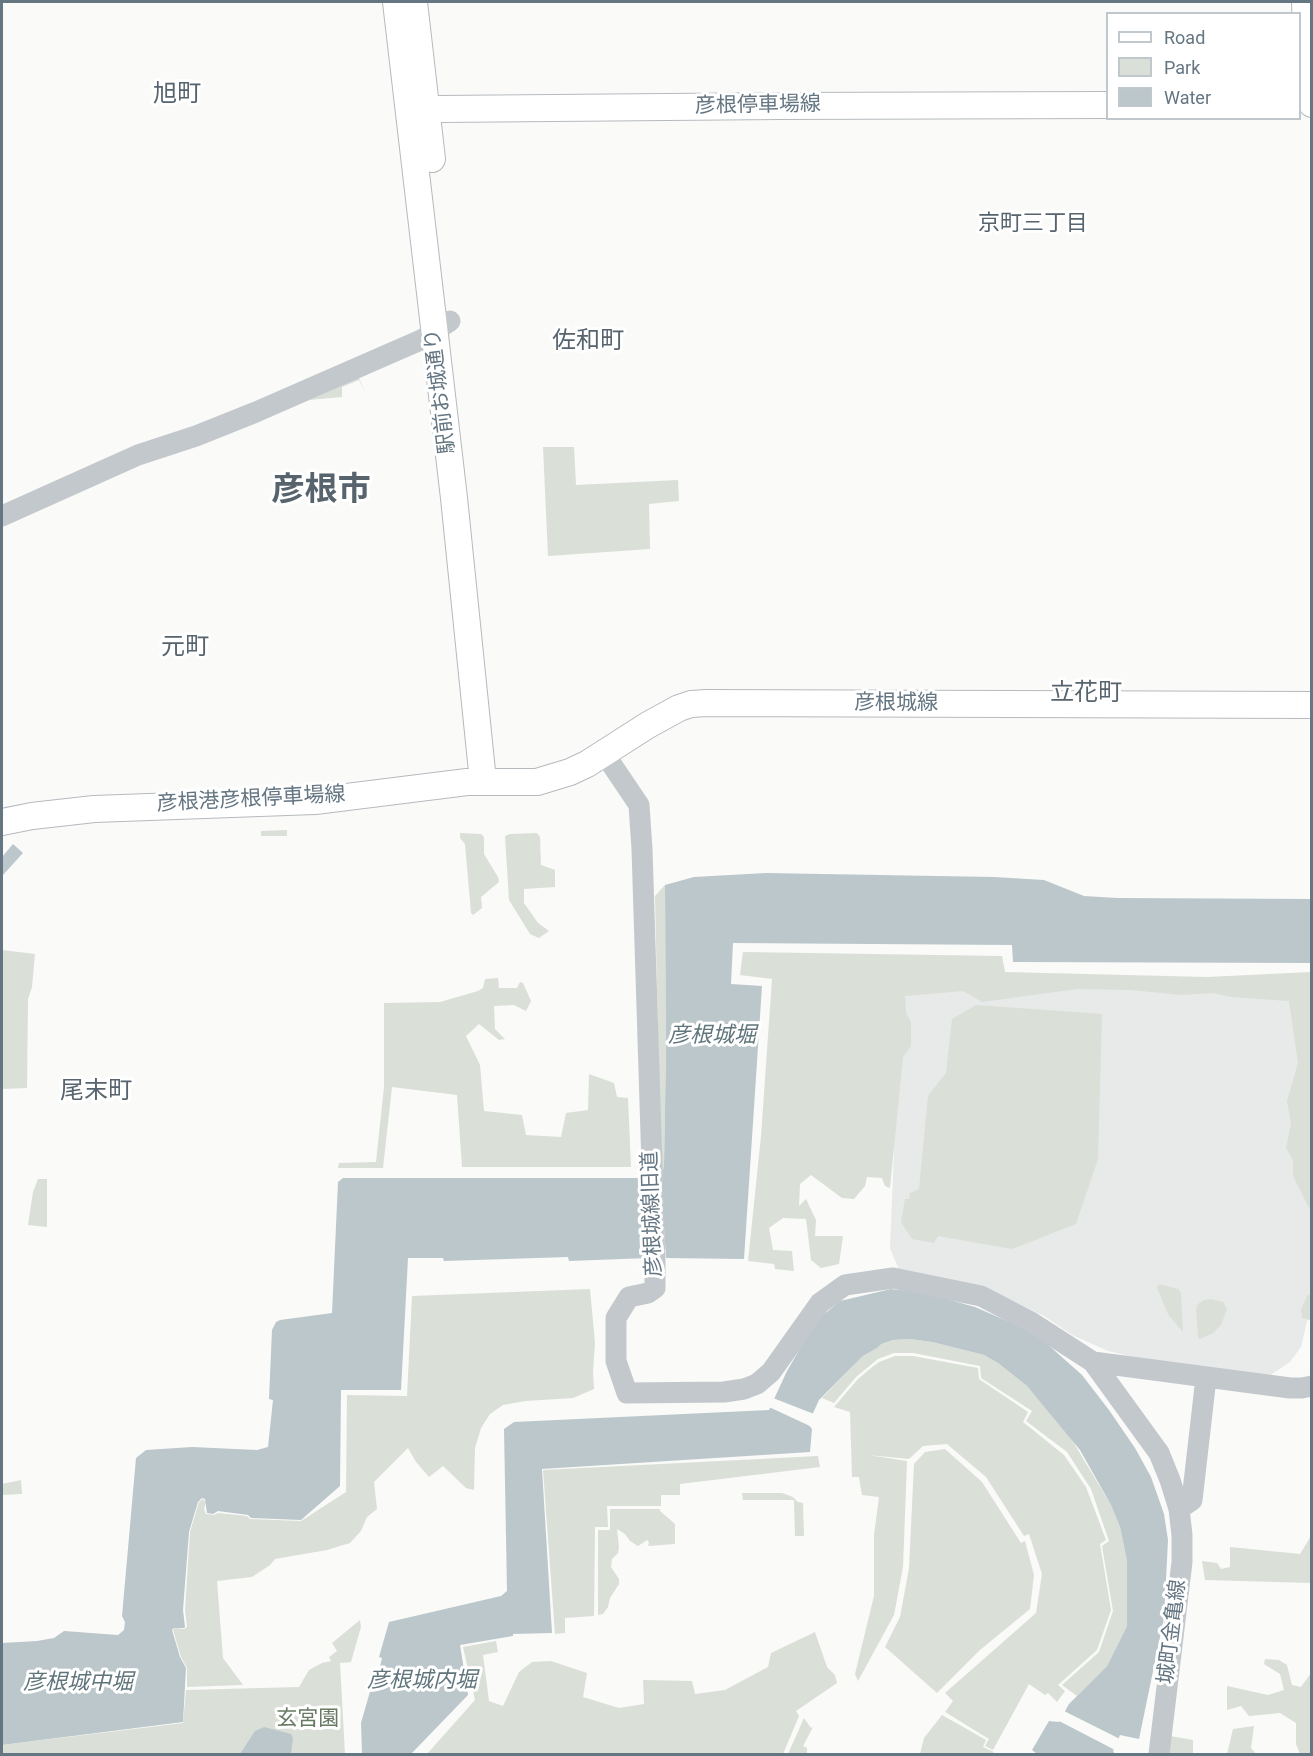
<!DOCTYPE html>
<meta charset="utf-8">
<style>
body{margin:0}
#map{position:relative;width:1313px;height:1756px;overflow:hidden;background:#fafaf8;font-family:Roboto,sans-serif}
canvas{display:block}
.frame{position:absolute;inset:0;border:3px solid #657683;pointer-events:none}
.legend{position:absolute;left:1106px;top:12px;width:195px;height:108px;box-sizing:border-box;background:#fff;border:2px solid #c1c8cd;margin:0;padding:8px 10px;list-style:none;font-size:18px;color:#657683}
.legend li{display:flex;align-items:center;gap:12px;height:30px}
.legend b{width:30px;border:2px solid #c1c8cd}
</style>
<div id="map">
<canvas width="1313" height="1756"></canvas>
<div class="frame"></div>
<ul class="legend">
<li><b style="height:8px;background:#fff"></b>Road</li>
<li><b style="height:16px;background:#dadfd7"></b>Park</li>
<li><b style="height:16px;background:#bbc7cb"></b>Water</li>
</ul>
</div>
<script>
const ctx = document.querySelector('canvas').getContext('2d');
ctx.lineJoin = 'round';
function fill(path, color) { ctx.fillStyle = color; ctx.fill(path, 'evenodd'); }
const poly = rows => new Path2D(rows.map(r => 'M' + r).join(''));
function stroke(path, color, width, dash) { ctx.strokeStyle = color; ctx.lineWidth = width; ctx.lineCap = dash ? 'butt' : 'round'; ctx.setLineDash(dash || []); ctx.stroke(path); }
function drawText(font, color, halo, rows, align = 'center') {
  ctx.font = font + ' Roboto,"Noto Sans JP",sans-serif'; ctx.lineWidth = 6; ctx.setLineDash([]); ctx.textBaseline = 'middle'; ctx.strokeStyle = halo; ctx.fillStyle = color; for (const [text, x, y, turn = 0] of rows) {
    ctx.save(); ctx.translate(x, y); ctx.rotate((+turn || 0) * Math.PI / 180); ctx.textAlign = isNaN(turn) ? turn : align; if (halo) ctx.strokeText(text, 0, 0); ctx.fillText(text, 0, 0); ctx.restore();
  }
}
const built = poly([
 [901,983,1304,985,1312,1069,1312,1318,1307,1321,1301,1347,1290,1362,1269,1376,1183,1369,1108,1351,1072,1335,1044,1316,996,1293,899,1270,890,1248]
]);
const green = poly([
 [359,378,365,392,359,380,342,387,342,397,309,400],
 [543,447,574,447,576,485,678,480,679,501,649,504,650,549,548,556],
 [287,830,287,836,261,836,261,831],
 [460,833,481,834,484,837,484,854,498,877,499,882,481,897,482,908,473,915,471,913,465,844,460,838],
 [537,833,540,837,541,865,555,870,555,887,524,889,524,903,538,923,549,931,539,938,530,934,509,900,505,836,510,834],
 [665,885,666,1055,664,1165,661,1180,655,896],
 [2,950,35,954,32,987,28,999,27,1088,2,1089],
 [743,952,1002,956,1005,972,1207,977,1311,972,1311,1212,1293,1176,1293,1160,1286,1148,1291,1124,1287,1101,1298,1063,1289,1001,1231,997,1213,993,1181,995,1131,990,1077,989,982,1002,963,991,905,996,906,1013,911,1022,911,1046,903,1057,890,1188,885,1186,882,1178,867,1177,865,1186,854,1199,842,1198,811,1175,800,1184,799,1206,806,1199,816,1220,815,1236,843,1236,839,1264,821,1268,811,1260,806,1219,783,1218,769,1228,773,1250,792,1251,794,1271,775,1269,774,1264,748,1261,761,1136,772,979,740,975],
 [498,978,499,988,517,988,520,982,523,983,531,1001,526,1011,514,1005,494,1006,495,1029,505,1039,499,1040,479,1024,466,1036,480,1065,484,1111,522,1115,526,1135,561,1137,566,1113,588,1110,589,1074,614,1083,617,1097,628,1098,631,1167,462,1167,457,1095,392,1087,383,1168,338,1168,339,1163,376,1162,384,1087,384,1003,440,1002,478,991,483,988,485,979],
 [976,1005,1102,1014,1098,1159,1076,1224,1012,1249,938,1236,934,1243,912,1239,901,1222,905,1199,909,1199,910,1193,919,1189,928,1096,946,1073,952,1019],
 [38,1179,47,1179,47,1227,28,1225,33,1192],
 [1159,1284,1178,1289,1181,1293,1183,1332,1168,1314,1157,1288],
 [590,1289,595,1343,593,1372,594,1389,573,1398,525,1401,503,1405,490,1414,481,1428,475,1448,474,1490,466,1488,443,1466,429,1477,416,1462,408,1448,374,1482,377,1509,367,1517,361,1531,350,1543,327,1550,275,1559,270,1565,252,1577,217,1581,223,1658,243,1685,187,1687,187,1668,181,1657,173,1630,175,1628,184,1629,187,1627,185,1610,190,1532,199,1502,203,1499,206,1502,204,1509,206,1514,214,1515,218,1513,247,1516,250,1519,301,1521,346,1492,347,1395,407,1396,412,1296],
 [1311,1294,1311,1320,1302,1318,1301,1310,1307,1296],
 [1211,1299,1223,1302,1227,1309,1221,1325,1213,1333,1200,1339,1198,1337,1196,1309,1198,1304,1204,1300],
 [910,1339,932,1342,984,1355,998,1363,1027,1386,1069,1435,1111,1505,1120,1527,1127,1561,1127,1626,1107,1666,1077,1696,1062,1685,1099,1652,1113,1611,1102,1546,1109,1541,1091,1489,1067,1452,1026,1421,1032,1411,981,1378,980,1366,913,1353,894,1353,878,1359,856,1377,834,1403,822,1398,863,1356,877,1348,880,1344,893,1340],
 [895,1356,913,1356,978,1368,979,1379,1028,1412,1023,1422,1064,1455,1086,1487,1106,1540,1100,1544,1111,1610,1097,1650,1058,1685,1065,1691,1057,1702,1048,1693,1045,1695,1029,1684,993,1750,985,1746,989,1739,945,1712,953,1701,945,1693,1036,1613,1042,1574,1029,1534,1024,1536,986,1477,947,1444,923,1446,909,1459,868,1455,907,1461,903,1567,894,1615,858,1681,855,1674,874,1596,874,1535,879,1497,862,1495,859,1477,852,1477,850,1412,834,1407,858,1379,871,1368,879,1362],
 [945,1449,982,1482,1021,1543,1025,1541,1034,1575,1030,1609,980,1650,937,1693,885,1647,900,1617,909,1568,914,1464,925,1452],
 [818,1456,820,1467,680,1484,680,1495,661,1495,661,1506,607,1506,608,1527,595,1527,594,1616,565,1618,565,1633,555,1634,543,1470],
 [21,1480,22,1494,2,1495,2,1484],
 [742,1493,782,1493,793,1497,798,1502,803,1503,804,1536,795,1536,794,1500,743,1500],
 [610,1509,660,1509,660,1511,675,1524,675,1544,648,1546,649,1542,647,1540,638,1546,630,1541,625,1534,617,1529,619,1547,618,1553,612,1559,611,1567,619,1579,619,1584,610,1598,608,1607,603,1614,598,1615,598,1530,610,1530],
 [1311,1536,1311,1583,1205,1580,1202,1561,1217,1563,1221,1569,1230,1567,1230,1547,1300,1554],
 [360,1620,361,1627,351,1662,340,1663,345,1754,2,1754,2,1745,183,1723,186,1690,299,1687,309,1670,322,1663,331,1661,329,1657,337,1651,332,1643],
 [815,1632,827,1667,835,1675,837,1683,796,1711,799,1716,783,1754,427,1754,475,1700,463,1647,496,1641,498,1652,483,1655,489,1701,503,1706,519,1672,532,1662,551,1661,587,1673,583,1697,619,1708,644,1704,643,1680,692,1681,695,1694,725,1690,768,1667,771,1653],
 [1265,1659,1279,1660,1287,1665,1292,1685,1301,1687,1311,1673,1311,1754,1300,1754,1296,1744,1296,1723,1280,1713,1249,1716,1241,1706,1227,1710,1227,1686,1268,1695,1284,1690,1280,1674,1264,1664],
 [942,1715,986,1740,983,1747,994,1752,992,1754,920,1754,924,1738],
 [804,1718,811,1728,813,1727,803,1746,807,1748,807,1754,788,1754],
 [1254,1726,1251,1748,1256,1754,1227,1754,1233,1729],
 [1170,1736,1193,1740,1193,1754,1167,1754]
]);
const water = poly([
 [13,844,23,853,2,876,2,857],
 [766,873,994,877,1044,880,1084,896,1117,898,1311,899,1311,963,1013,962,1012,945,733,943,731,984,762,986,744,1259,666,1258,661,1180,664,1165,666,1055,665,885,694,877],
 [343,1178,644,1178,648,1258,569,1261,568,1257,444,1261,443,1258,408,1258,401,1390,341,1390,340,1486,301,1520,251,1518,248,1515,218,1511,213,1514,207,1513,205,1499,202,1498,198,1502,189,1532,183,1610,185,1627,184,1628,174,1628,172,1630,180,1657,186,1668,183,1722,2,1745,2,1643,37,1641,54,1638,64,1631,118,1635,124,1630,125,1622,122,1616,136,1458,146,1450,192,1447,257,1450,268,1447,273,1400,269,1399,272,1330,276,1322,280,1320,332,1313,338,1182],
 [891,1289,925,1293,975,1307,1021,1327,1046,1343,1082,1375,1109,1410,1135,1448,1151,1477,1164,1514,1168,1540,1164,1618,1139,1739,1120,1735,1113,1751,1115,1754,1037,1754,1032,1750,1049,1721,1059,1722,1069,1704,1107,1666,1127,1626,1127,1561,1120,1527,1111,1505,1080,1450,1027,1386,998,1363,984,1355,932,1342,910,1339,893,1340,881,1344,877,1348,863,1356,819,1400,808,1424,812,1429,810,1452,542,1469,552,1633,513,1634,513,1636,460,1645,468,1695,411,1754,362,1754,361,1723,373,1681,377,1681,382,1658,379,1657,389,1622,501,1596,507,1591,504,1429,514,1422,769,1410,787,1371,816,1321,840,1301],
 [264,1727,291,1734,293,1738,291,1754,240,1754,255,1731]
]);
const pier = poly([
 [773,1398,814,1414,811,1424,812,1427,769,1407],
 [1062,1710,1122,1740,1117,1751,1059,1721,1053,1720,1057,1719]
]);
const minor = poly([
 [2,516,138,455,196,436,256,412,423,339,450,321],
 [604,753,639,805,642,849,655,1261,655,1288,648,1293,629,1297,616,1318,616,1361,627,1393,724,1392,744,1389,757,1384,771,1372,820,1303,845,1285,893,1278,981,1296,1031,1322,1093,1362,1159,1453,1170,1480,1179,1509,1182,1535,1182,1562,1159,1754],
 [1093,1362,1290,1388,1302,1388,1312,1386],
 [1179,1509,1192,1500,1206,1378]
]);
const major = poly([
 [396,2,454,498,483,781],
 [414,2,432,159],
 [1305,2,1308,87,1312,104],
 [412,111,439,109,780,106,1108,105],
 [2,822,32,816,94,809,315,801,467,782,537,782,570,772,587,764,648,725,679,708,691,704,706,703,1312,705]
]);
const streetNames = [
 ["彦根停車場線",758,106,-1],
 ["駅前お城通り",441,391,-97],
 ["彦根城線",896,704],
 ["彦根港彦根停車場線",251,800,-3],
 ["彦根城線旧道",653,1214,-92],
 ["城町金亀線",1173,1632,-83]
];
const parkNames = [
 ["玄宮園",308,1720]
];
const neighbourhoodNames = [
 ["京町三丁目",1033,224]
];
const waterNames = [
 ["彦根城堀",712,1036],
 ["彦根城内堀",422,1681],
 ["彦根城中堀",78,1683]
];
const quarterNames = [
 ["旭町",177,95],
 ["佐和町",588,342],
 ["元町",185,648],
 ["立花町",1086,694],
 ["尾末町",96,1092]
];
const townNames = [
 ["彦根市",321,492]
];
fill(built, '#e8e9e9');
fill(green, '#dadfd7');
fill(water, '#bbc7cb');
fill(pier, '#fafaf8');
stroke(major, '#b5babe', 28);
stroke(minor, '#c3c8cc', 21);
stroke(major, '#fff', 26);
drawText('21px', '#657683', '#fff', streetNames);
drawText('21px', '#687a64', '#fff', parkNames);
drawText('22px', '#57646e', '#fff', neighbourhoodNames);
drawText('italic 22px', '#60757c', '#fff', waterNames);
drawText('24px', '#57646e', '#fff', quarterNames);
drawText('bold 33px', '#57646e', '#fff', townNames);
</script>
